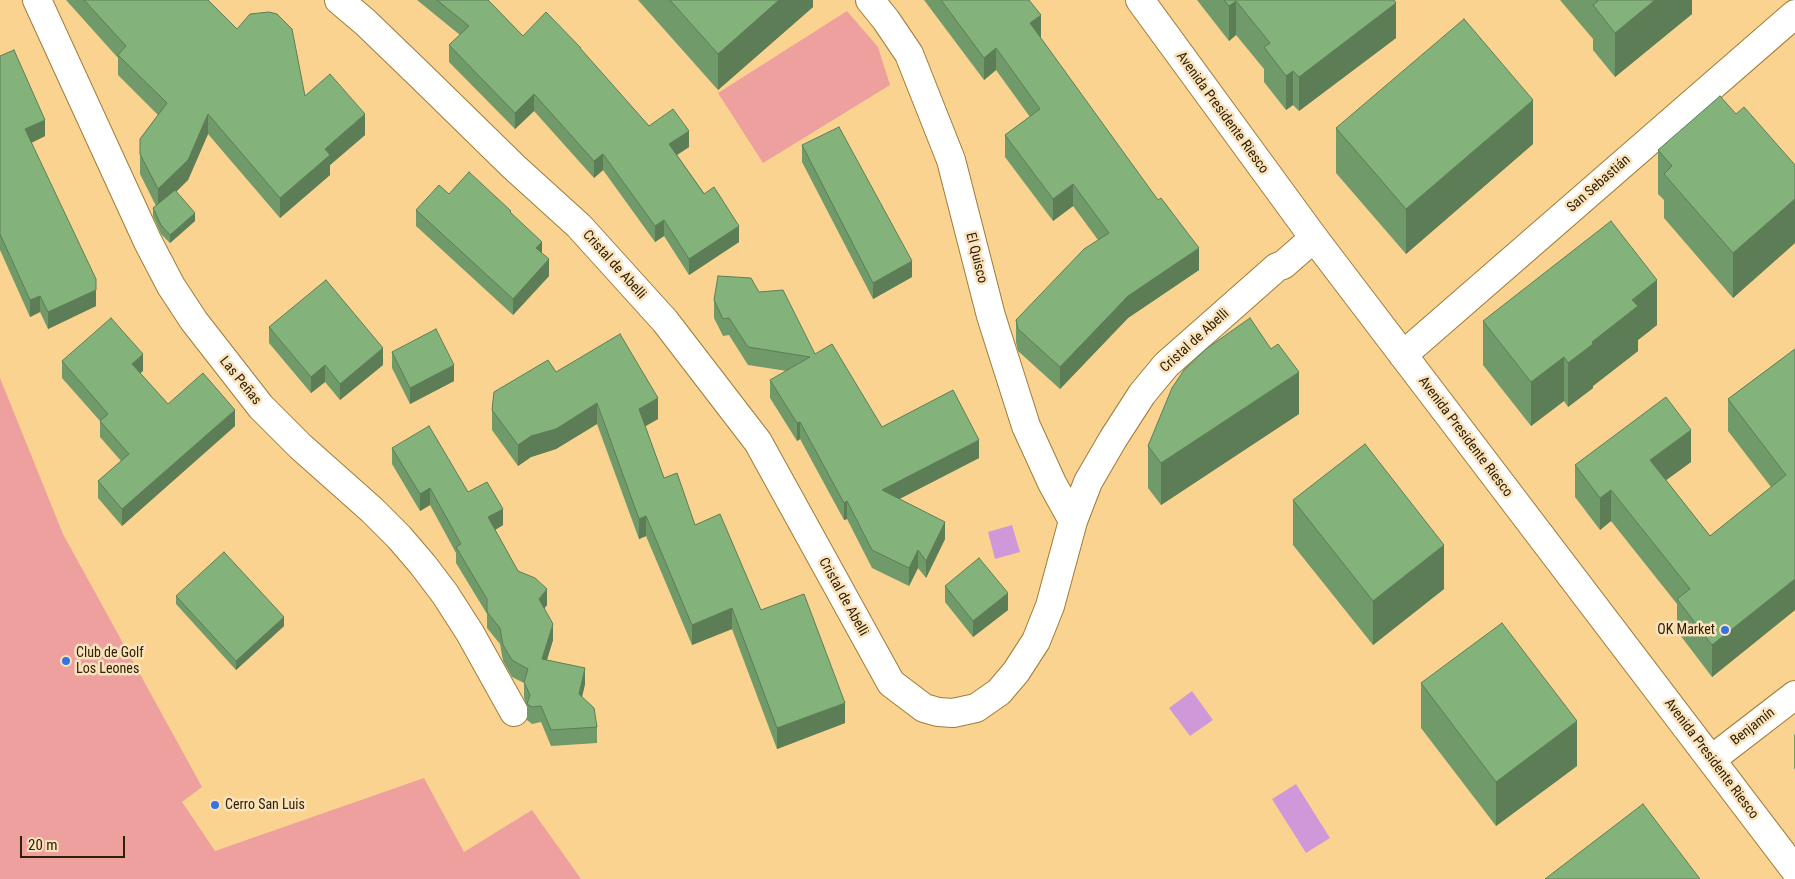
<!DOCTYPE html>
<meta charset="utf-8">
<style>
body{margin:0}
#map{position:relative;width:1795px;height:879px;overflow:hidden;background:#fad390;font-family:"Roboto Condensed",sans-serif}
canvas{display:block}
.scale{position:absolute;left:20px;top:836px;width:105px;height:22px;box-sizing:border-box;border:2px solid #2f2105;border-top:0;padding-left:6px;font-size:15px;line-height:18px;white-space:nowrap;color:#2f2105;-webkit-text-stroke:4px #fae3bc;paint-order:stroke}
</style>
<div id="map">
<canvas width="1795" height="879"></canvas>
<div class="scale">20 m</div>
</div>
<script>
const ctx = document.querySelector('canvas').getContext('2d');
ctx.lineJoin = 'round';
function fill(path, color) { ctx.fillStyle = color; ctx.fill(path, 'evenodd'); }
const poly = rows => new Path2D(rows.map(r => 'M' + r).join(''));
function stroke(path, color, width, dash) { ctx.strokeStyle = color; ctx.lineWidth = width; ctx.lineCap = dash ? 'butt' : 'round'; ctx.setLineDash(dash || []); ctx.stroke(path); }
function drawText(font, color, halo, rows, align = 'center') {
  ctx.font = font + ' "Roboto Condensed",sans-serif'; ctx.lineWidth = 5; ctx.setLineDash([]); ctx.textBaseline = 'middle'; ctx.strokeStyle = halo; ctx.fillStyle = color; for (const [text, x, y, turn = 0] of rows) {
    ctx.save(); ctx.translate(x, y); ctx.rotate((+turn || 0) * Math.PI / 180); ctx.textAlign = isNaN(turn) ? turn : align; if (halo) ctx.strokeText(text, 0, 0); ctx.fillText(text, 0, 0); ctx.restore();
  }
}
const green = poly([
 [847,11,878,47,890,85,763,163,718,93],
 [0,378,63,534,202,787,182,802,215,851,424,778,464,852,532,810,581,879,0,879]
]);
const water = poly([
 [1012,525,1020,552,995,559,988,532],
 [1192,691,1213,720,1190,736,1169,708],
 [1296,784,1330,838,1306,853,1272,799]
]);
const minor = poly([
 [37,0,148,242,171,286,194,321,261,407,300,446,372,510,399,537,423,565,445,594,470,633,514,712],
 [339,0,365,22,422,77,514,167,579,226,665,321,758,442,891,683,924,708,938,712,953,713,976,708,999,692,1016,672,1036,641,1050,606,1073,521,1088,482,1113,439,1142,394,1166,365,1277,267,1283,265,1314,238],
 [870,0,886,20,909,54,951,160,991,316,1026,426,1052,483,1073,521],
 [1403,355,1795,14],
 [1712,759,1795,695]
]);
const major = poly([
 [1140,0,1314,238,1795,870]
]);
const wall = poly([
 [66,0,208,0,305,96,365,135,330,165,330,175,280,218,208,134,188,180,176,191,195,221,170,243,161,234,153,216,153,208,156,206,140,174,140,139,158,115,118,75,118,58],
 [417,0,488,0,523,36,581,50,649,126,689,147,677,155,739,242,689,275,664,236,655,242,603,170,594,178,534,111,515,129,449,62,449,45,460,35],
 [638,0,813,0,813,7,718,90],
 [924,0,1029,0,1041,37,1040,37,1199,270,1128,318,1060,389,1018,351,1016,342,1016,320,1098,240,1073,206,1053,221,1005,157,1005,135,1030,117,996,70,984,80],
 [1197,0,1394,0,1396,38,1299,111,1293,105,1286,110,1264,82,1264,69,1236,35,1229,41],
 [1560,0,1692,0,1692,14,1615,77,1593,50,1593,39],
 [0,56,45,136,31,143,96,306,48,329,40,312,30,317,0,250],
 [1736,114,1795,165,1795,243,1733,298,1664,218,1664,200,1658,194,1658,150],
 [1336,128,1533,144,1406,254,1336,173],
 [802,145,912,277,873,299,802,162],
 [449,194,511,213,542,253,549,276,513,315,416,226,416,210],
 [759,292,882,427,979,458,899,499,945,539,926,578,918,568,909,586,872,568,847,519,844,520,800,439,797,441,770,398,770,380,787,371,748,365,729,335,723,336,714,318,714,300],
 [1483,321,1657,325,1638,340,1638,351,1593,386,1593,388,1568,407,1564,401,1531,426,1483,365],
 [269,327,383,365,340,400,325,382,311,393,269,343],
 [1795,349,1795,610,1712,677,1677,631,1677,604,1611,521,1600,530,1575,497,1575,465,1691,462,1666,480,1710,536,1771,487,1728,431,1728,399],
 [392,352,454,381,410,404,392,368],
 [62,361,143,371,140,373,168,404,235,426,122,526,98,498,98,481,121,461,100,437,100,421,62,378],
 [556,372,658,419,645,426,664,478,695,525,761,610,845,723,777,749,732,629,692,645,646,536,639,539,597,424,556,449,531,457,518,466,492,430,492,410],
 [1299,414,1161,505,1148,488,1148,446],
 [392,448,468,492,503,525,495,530,518,571,547,605,544,608,553,640,547,660,585,684,582,696,597,727,597,743,551,746,541,722,532,724,527,720,527,706,524,698,524,683,512,677,503,661,500,644,487,628,487,614,456,563,456,553,430,505,420,511,392,464],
 [1293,500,1444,589,1373,645,1293,545],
 [945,586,1008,610,973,637,945,602],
 [176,596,284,626,236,670,176,604],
 [1421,683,1577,766,1496,826,1421,728],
 [1795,734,1795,770,1794,768,1794,735]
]);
const shadedWall = poly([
 [779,0,813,0,813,7,718,90,718,54],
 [1655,0,1692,0,1692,14,1615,77,1615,33],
 [1236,1,1236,35,1229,41,1229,6],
 [1396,3,1396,38,1299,111,1299,77],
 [1041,15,1041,37,1030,45,1030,23],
 [996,48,996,70,984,80,984,58],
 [1293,71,1293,105,1286,110,1286,76],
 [534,94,534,111,515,129,515,113],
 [1533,100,1533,144,1406,254,1406,209],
 [208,114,208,134,188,180,158,210,158,189],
 [365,114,365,135,330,165,330,175,280,218,280,198,325,149],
 [45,120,45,136,25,146,25,129],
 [689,131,689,147,669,160,669,144],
 [603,154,603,170,594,178,594,161],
 [1073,184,1073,206,1053,221,1053,199],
 [1795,199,1795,243,1733,298,1733,253],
 [195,213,195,221,170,243,170,235],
 [664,220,664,236,655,242,655,226],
 [739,226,739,242,689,275,689,259],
 [542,242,542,258,536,248],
 [1199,248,1199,270,1128,318,1060,389,1060,367,1128,296],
 [549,259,549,276,513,315,513,299],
 [912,261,912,277,873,299,873,283],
 [1657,280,1657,325,1638,340,1638,351,1593,386,1593,388,1568,407,1568,363,1632,300],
 [96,290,96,306,48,329,48,312],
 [40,296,40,312,30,317,30,300],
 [383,348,383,365,340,400,340,384],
 [143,354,143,371,132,380,132,364],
 [1564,357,1564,401,1531,426,1531,382],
 [325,365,325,382,311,393,311,377],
 [454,365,454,381,410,404,410,388],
 [1299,372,1299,414,1161,505,1161,463],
 [658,398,658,419,639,430,639,409],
 [597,403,597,424,556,449,531,457,518,466,518,445,531,436],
 [235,410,235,426,122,526,122,509],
 [800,422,800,439,797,441,797,423],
 [1691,430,1691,462,1650,492,1650,460],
 [979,440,979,458,882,508,882,490],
 [430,488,430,505,420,511,420,494],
 [1611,490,1611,521,1600,530,1600,498],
 [847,501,847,519,844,520,844,503],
 [503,509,503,525,488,534,488,517],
 [646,516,646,536,639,539,639,519],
 [945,522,945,539,926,578,926,561],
 [1444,545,1444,589,1373,645,1373,601],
 [918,550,918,568,909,586,909,568],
 [1795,579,1795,610,1712,677,1712,645],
 [547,589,547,605,539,615,539,599],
 [1008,593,1008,610,973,637,973,621],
 [732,608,732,629,692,645,692,625],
 [284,617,284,626,236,670,236,661],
 [553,624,553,640,542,675,542,659],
 [585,668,585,684,579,710,579,694],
 [845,703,845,723,777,749,777,728],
 [1577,721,1577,766,1496,826,1496,782]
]);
const building = poly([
 [84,0,208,0,237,29,250,14,269,12,277,14,292,29,305,96,330,74,365,114,325,149,330,155,280,198,208,114,188,160,158,189,140,154,140,139,167,103,118,55,126,46,84,0],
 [437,0,488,0,523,36,546,12,581,48,580,48,649,126,673,109,689,131,669,144,704,194,714,187,739,226,689,259,664,220,655,226,603,154,594,161,534,94,515,113,449,45,469,26,437,0],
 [670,0,779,0,718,54,670,0],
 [941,0,1029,0,1041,15,1030,23,1158,200,1161,198,1199,248,1128,296,1060,367,1018,329,1016,320,1084,249,1109,233,1073,184,1053,199,1005,135,1040,109,996,48,984,58,941,0],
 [1224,0,1394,0,1396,3,1299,77,1293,71,1286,76,1264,47,1270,43,1236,1,1229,6,1224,0],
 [1597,0,1655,0,1615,33,1593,5,1598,1,1597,0],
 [1464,19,1533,100,1406,209,1336,128,1464,19],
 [14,50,45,120,25,129,96,279,96,290,48,312,40,296,30,300,0,234,0,56,14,50],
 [1720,96,1736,114,1744,107,1795,165,1795,199,1733,253,1664,174,1672,166,1658,150,1720,96],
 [839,127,912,261,873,283,802,145,839,127],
 [469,172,511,211,510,212,542,242,536,248,549,259,513,299,416,210,439,185,449,194,469,172],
 [175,190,195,213,170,235,161,225,153,208,175,190],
 [1611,221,1657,280,1632,300,1638,306,1592,342,1593,344,1568,363,1564,357,1531,382,1483,321,1611,221],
 [718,276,751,278,759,292,783,290,815,354,832,344,882,427,953,390,979,440,882,490,945,522,926,561,918,550,909,568,872,550,847,501,844,503,800,422,797,423,770,380,810,357,748,347,729,318,723,319,714,300,718,276],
 [326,280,383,348,340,384,325,365,311,377,269,327,326,280],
 [111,318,143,354,132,364,168,404,203,373,235,410,122,509,98,481,129,454,100,421,108,414,62,361,111,318],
 [1250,318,1271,349,1278,344,1299,372,1161,463,1148,446,1172,388,1184,370,1206,349,1250,318],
 [436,329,454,365,410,388,392,352,436,329],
 [620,334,658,398,639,409,664,478,677,473,695,525,720,514,761,610,804,594,845,703,777,728,732,608,692,625,646,516,639,519,597,403,556,429,531,436,518,445,492,410,494,392,548,360,556,372,620,334],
 [1795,349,1795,579,1712,645,1677,599,1690,589,1611,490,1600,498,1575,465,1666,397,1691,430,1650,460,1710,536,1786,475,1728,399,1795,349],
 [429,426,468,492,487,482,503,509,488,517,518,571,535,578,547,589,539,599,553,624,542,659,585,668,579,694,594,708,597,727,551,730,541,706,532,707,527,704,530,695,524,682,528,669,512,660,503,645,500,628,487,612,487,599,456,547,461,544,430,488,420,494,392,448,429,426],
 [1365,444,1444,545,1373,601,1293,500,1365,444],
 [224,552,284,617,236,661,176,596,224,552],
 [979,558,1008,593,973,621,945,586,979,558],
 [1502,623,1577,721,1496,782,1421,683,1502,623],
 [1643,804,1700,879,1545,879,1643,804]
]);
const markers = [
 [1725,630,5,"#3673e1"],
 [66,661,5,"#3673e1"],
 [215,805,5,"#3673e1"]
];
const streetNames = [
 ["Avenida Presidente Riesco",1222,113,54],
 ["San Sebastián",1599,184,-41],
 ["El Quisco",976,258,76],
 ["Cristal de Abelli",614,265,48],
 ["Cristal de Abelli",1195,341,-42],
 ["Las Peñas",240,381,51],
 ["Avenida Presidente Riesco",1465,437,53],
 ["Cristal de Abelli",843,597,61],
 ["Benjamín",1753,727,-38],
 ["Avenida Presidente Riesco",1711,759,53]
];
const poiNames = [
 ["OK Market",1715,630,"right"],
 ["Club de Golf",76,653],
 ["Los Leones",76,669],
 ["Cerro San Luis",225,805]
];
fill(green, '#eda09e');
fill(water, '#cf99d9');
stroke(minor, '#9f7c39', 30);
stroke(major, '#9f7c39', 30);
stroke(minor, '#fff', 28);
stroke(major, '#fff', 28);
fill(wall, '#719a6a');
fill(shadedWall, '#5c7d56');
fill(building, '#83b37b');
stroke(building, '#5c7d56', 1);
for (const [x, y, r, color] of markers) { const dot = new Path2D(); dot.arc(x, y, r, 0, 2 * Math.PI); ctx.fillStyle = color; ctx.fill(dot); stroke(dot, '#fae3bc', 2); }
drawText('14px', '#2f2105', '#fae3bc', streetNames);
drawText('14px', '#2f2105', '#fae3bc', poiNames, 'left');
</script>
